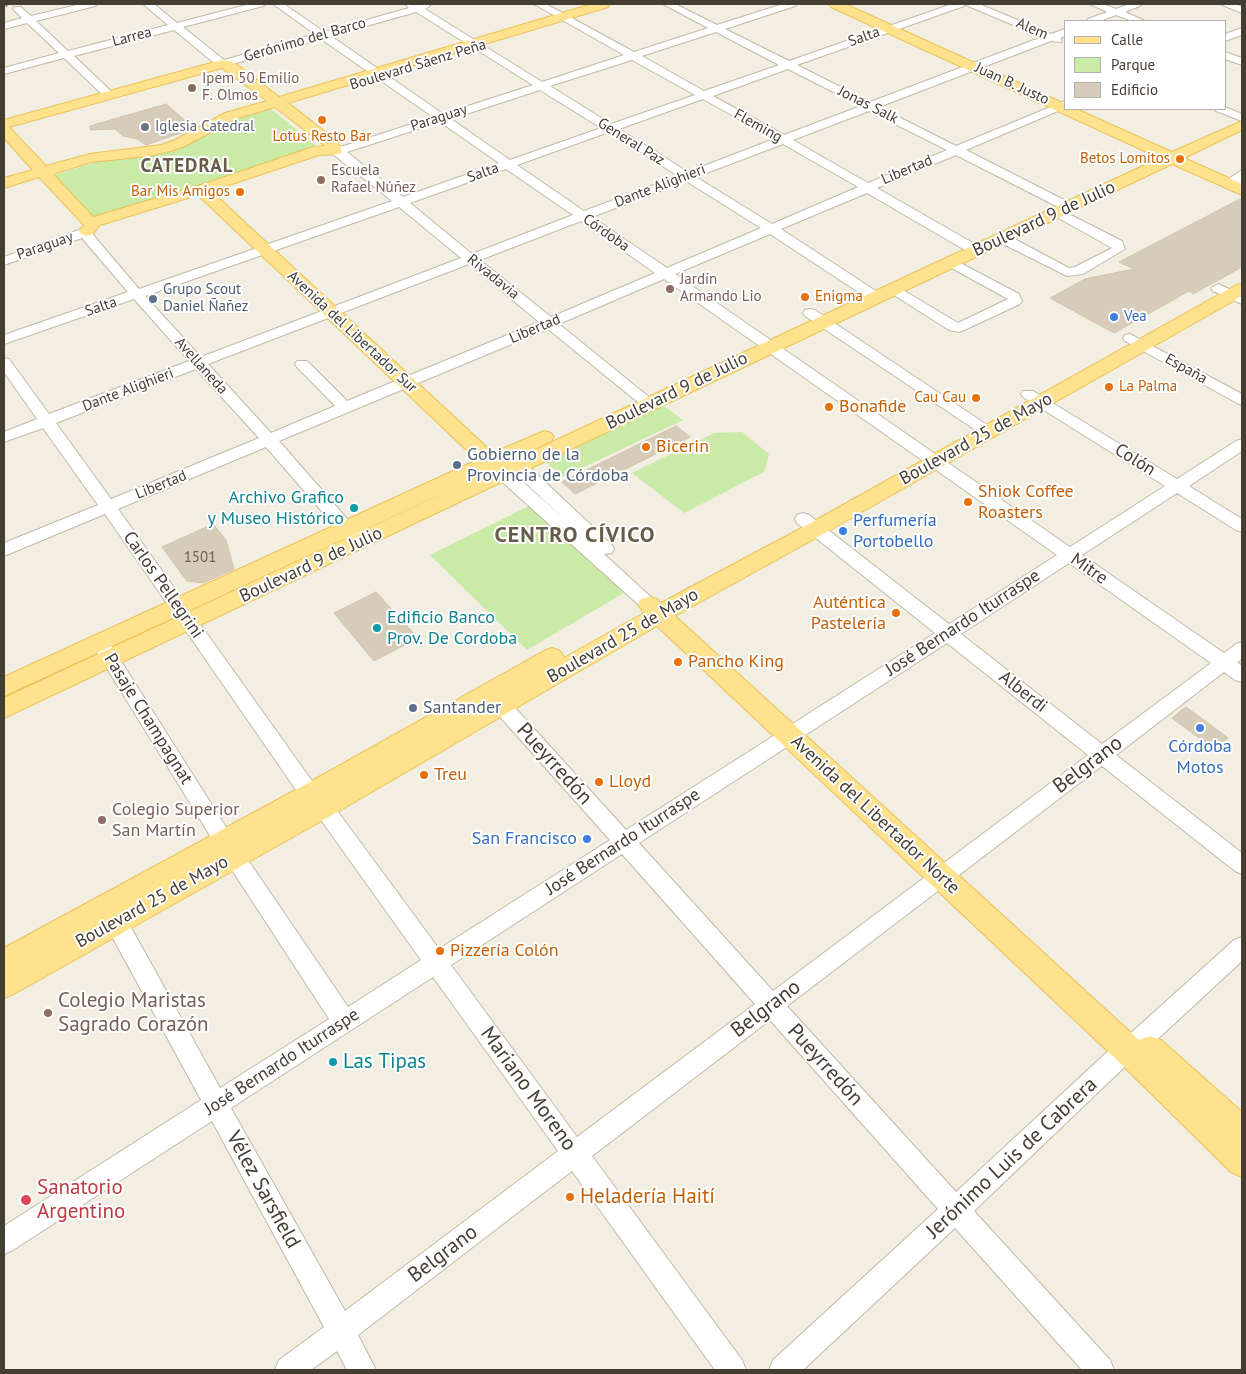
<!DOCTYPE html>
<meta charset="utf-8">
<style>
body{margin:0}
#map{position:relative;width:1246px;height:1374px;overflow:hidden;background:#f2eee2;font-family:"PT Sans",sans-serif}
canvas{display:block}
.frame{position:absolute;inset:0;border:5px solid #443d32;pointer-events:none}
.legend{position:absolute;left:1064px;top:20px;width:162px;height:90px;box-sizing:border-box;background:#fff;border:1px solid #b4b1ad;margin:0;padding:6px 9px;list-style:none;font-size:15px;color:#443d32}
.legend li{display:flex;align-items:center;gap:10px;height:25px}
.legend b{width:25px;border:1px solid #b4b1ad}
</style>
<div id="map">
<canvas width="1246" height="1374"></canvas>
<div class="frame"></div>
<ul class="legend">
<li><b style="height:6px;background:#ffe28e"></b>Calle</li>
<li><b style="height:14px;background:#caeaa7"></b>Parque</li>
<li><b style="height:14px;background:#d7ccba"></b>Edificio</li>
</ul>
</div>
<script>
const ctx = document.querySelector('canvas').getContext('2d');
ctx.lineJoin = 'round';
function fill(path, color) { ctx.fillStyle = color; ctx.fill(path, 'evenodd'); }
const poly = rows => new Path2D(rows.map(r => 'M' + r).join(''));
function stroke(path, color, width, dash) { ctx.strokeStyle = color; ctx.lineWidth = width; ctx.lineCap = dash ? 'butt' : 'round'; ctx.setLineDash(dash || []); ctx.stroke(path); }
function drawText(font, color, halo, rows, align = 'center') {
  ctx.font = font + ' "PT Sans",sans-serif'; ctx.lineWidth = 4; ctx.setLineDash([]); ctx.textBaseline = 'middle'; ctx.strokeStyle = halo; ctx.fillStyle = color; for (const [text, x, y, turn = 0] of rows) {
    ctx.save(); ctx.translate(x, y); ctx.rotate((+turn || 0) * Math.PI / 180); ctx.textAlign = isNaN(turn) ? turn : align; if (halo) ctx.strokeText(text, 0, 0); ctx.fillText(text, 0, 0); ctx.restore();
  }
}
const green = poly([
 [271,109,319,148,94,222,49,177,115,156,147,152,214,124,232,121],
 [664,406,683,420,563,477,546,462],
 [742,432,769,454,764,472,684,513,632,473,714,433],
 [531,505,627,591,527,650,430,555]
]);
const building = poly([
 [166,104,188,123,189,130,146,145,137,139,123,136,115,129,91,130,90,126,166,104],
 [1242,198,1242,267,1193,294,1189,291,1114,333,1050,298,1085,279,1134,269,1119,262,1242,198],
 [676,426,690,437,575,494,562,482,676,426],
 [213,524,226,540,234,569,203,583,187,581,162,547,213,524],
 [376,592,418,638,374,661,334,613,376,592],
 [1186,707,1228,738,1214,749,1172,718,1186,707]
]);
const minor = poly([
 [81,4,97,4,95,6,36,21,68,51,168,25,143,4,154,4,177,23,250,4,265,4,263,6,183,27,224,60,315,34,273,4,284,4,324,32,409,8,405,4,428,4,430,6,425,9,542,82,624,55,534,4,546,4,634,52,708,28,663,4,675,4,717,25,783,4,797,4,795,6,725,29,789,61,952,4,966,4,964,6,797,65,870,102,1042,37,968,6,966,4,979,4,1051,34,1065,29,1065,36,1060,38,1062,40,1061,42,1051,41,879,107,956,146,1065,101,1065,108,966,150,1072,204,1074,207,1072,210,1064,210,956,155,877,188,980,247,982,250,980,253,970,253,867,193,781,229,882,295,884,298,882,301,872,301,770,234,675,274,1070,547,1165,486,1023,397,1021,394,1023,391,1033,391,1177,479,1236,441,1242,439,1242,451,1189,486,1242,519,1242,532,1236,530,1177,493,1082,555,1224,653,1236,644,1242,642,1242,659,1237,662,1242,666,1242,682,1235,680,1224,672,1116,755,1242,853,1242,874,1235,871,1102,766,787,1006,956,1192,1119,1041,1132,1032,1234,940,1242,937,1242,961,1148,1048,1135,1057,974,1211,1110,1360,1114,1370,1082,1370,955,1228,803,1370,769,1370,773,1360,938,1209,770,1020,592,1156,742,1360,746,1370,715,1370,572,1171,358,1335,376,1370,347,1370,337,1351,311,1370,275,1370,279,1360,324,1327,212,1121,13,1250,4,1254,4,1226,201,1100,102,918,99,911,102,904,110,901,118,904,220,1088,329,1019,217,847,95,649,92,644,95,639,101,637,107,639,231,835,348,1007,421,960,316,813,303,800,105,514,4,556,4,543,98,505,43,428,4,442,4,432,37,419,4,372,4,358,9,359,49,414,189,361,134,299,4,344,4,335,128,292,82,238,4,265,4,257,87,227,92,228,94,236,139,289,392,201,329,151,331,149,347,145,433,117,321,39,222,67,218,66,174,30,74,56,113,93,114,95,109,98,105,97,64,58,4,74,4,68,59,53,27,23,4,29,4,23,22,18,13,9,15,7,21,7,31,16,81,4],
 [416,12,533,85,443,114,331,36,416,12],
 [716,32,779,65,704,91,642,56,716,32],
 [632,60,695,95,611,124,550,86,632,60],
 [788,69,861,106,784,135,713,96,788,69],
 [540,90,601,128,510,160,451,119,540,90],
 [703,99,774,139,688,172,619,129,703,99],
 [869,111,947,150,868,183,793,140,869,111],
 [440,122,499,163,403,197,347,152,440,122],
 [609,132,678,176,584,211,517,165,609,132],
 [783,144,858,187,772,224,696,177,783,144],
 [506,169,573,215,472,254,410,203,506,169],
 [686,181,761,228,667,268,592,217,686,181],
 [399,207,461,258,201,357,145,296,399,207],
 [581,221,655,273,551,317,480,260,581,221],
 [469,264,539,322,347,401,307,361,297,361,295,364,297,367,335,406,271,433,208,364,469,264],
 [664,279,1057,555,949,624,809,515,803,513,797,515,795,519,797,523,935,633,626,830,499,690,492,688,485,690,483,695,485,700,610,840,439,949,330,801,317,788,118,509,266,447,351,545,357,547,363,545,365,541,363,537,279,441,548,329,645,408,655,408,658,405,655,402,559,324,664,279],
 [196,369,259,438,111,499,56,423,196,369],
 [1069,563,1211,663,1102,744,961,634,1069,563],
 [947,643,1088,755,773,991,639,843,947,643],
 [622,854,755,1004,577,1137,451,965,622,854],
 [433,977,558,1151,345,1311,231,1108,433,977],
 [1090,4,1103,4,1116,9,1129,4,1142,4,1140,6,1125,12,1145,21,1132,21,1116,15,1100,21,1087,21,1088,19,1107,12,1090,4],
 [1220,4,1234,4,1242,7,1242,13,1220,4],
 [1242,28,1242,35,1225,41,1225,34,1242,28],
 [1225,52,1242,58,1242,65,1225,59,1225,52],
 [1225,107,1242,114,1242,121,1216,111,1214,109,1225,109,1225,107],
 [1242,170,1241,187,1235,191,1231,190,1229,187,1230,178,1242,170],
 [1057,208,1122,241,1125,249,1083,274,1067,276,997,241,996,238,1002,234,1007,235,1069,268,1075,267,1112,248,1053,215,1051,212,1057,208],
 [951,258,1019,294,1022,301,1020,304,960,332,949,330,886,290,888,287,898,287,958,323,1008,299,946,265,944,262,946,259,951,258],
 [1218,284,1242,295,1242,304,1213,291,1211,288,1218,284],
 [810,309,815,310,993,429,996,432,993,435,983,435,805,316,803,313,805,310,810,309],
 [1130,334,1242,394,1242,405,1237,403,1125,341,1123,338,1125,335,1130,334],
 [519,462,525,463,612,545,614,549,612,553,604,554,653,599,656,603,653,607,647,609,641,607,498,478,496,474,498,470,504,469,510,470,564,519,513,471,511,467,513,463,519,462]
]);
const major = poly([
 [592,4,610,4,608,7,288,103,337,141,342,151,340,154,319,155,211,191,493,453,544,431,551,433,554,437,551,441,505,464,1160,158,831,7,829,4,845,4,1065,104,1065,109,1076,109,1172,152,1242,121,1242,130,1184,158,1242,184,1242,195,1172,164,4,718,4,698,489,472,4,696,4,677,477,460,198,195,100,225,93,234,87,236,81,234,79,231,84,225,39,177,4,188,4,178,33,170,4,138,4,120,222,60,235,63,279,97,592,4],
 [222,68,267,101,225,113,175,140,161,145,90,154,46,166,9,127,222,68],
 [275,107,325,146,313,147,207,183,93,217,53,174,91,162,148,156,170,151,185,146,235,119,275,107],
 [1242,284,1242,296,823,534,675,616,1139,1040,1150,1036,1161,1040,1242,1112,1242,1177,1231,1172,1116,1059,657,626,332,815,14,994,4,998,4,948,301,787,544,651,552,648,560,651,564,657,562,659,644,613,638,605,641,599,649,597,657,599,661,603,809,524,1236,285,1242,284]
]);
const rail = poly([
 [4,6,13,4]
]);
const markers = [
 [192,88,5,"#8d6e63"],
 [322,120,5,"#e8710a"],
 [145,127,5,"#6b7280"],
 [1180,159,5,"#e8710a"],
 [321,180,5,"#8d6e63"],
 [240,192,5,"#e8710a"],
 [670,289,5,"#8d6e63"],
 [805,297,5,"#e8710a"],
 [153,299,5,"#5c6f8a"],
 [1114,317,5,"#3f7fe0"],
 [1109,387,5,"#e8710a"],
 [976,398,5,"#e8710a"],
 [829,407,5,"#e8710a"],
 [646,447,5,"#e8710a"],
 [457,465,5,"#5c6f8a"],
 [968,502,5,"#e8710a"],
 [354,508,5,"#0f9aa8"],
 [843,531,5,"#3f7fe0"],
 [896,613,5,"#e8710a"],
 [377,628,5,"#0f9aa8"],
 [678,662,5,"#e8710a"],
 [413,708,5,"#5c6f8a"],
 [1200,728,5,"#3f7fe0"],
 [424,775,5,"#e8710a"],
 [599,782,5,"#e8710a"],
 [102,820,5,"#8d6e63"],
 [587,839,5,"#3f7fe0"],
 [440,951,5,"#e8710a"],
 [48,1013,5,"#8d6e63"],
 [333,1062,5,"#0f9aa8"],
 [570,1197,5,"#e8710a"],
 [26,1200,6,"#e0444e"]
];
const farStreetnames = [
 ["Alem",1032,29,23],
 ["Larrea",132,37,-15],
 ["Salta",864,37,-20],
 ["Gerónimo del Barco",305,40,-16],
 ["Boulevard Sáenz Peña",418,65,-17],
 ["Juan B. Justo",1012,84,25],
 ["Jonas Salk",868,105,27],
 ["Paraguay",439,118,-18],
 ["Fleming",758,126,29],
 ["General Paz",631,142,32],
 ["Libertad",907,170,-23],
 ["Salta",483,173,-20],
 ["Dante Alighieri",660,186,-21],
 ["Córdoba",606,233,35],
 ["Paraguay",45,246,-19],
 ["Rivadavia",493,277,39],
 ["Salta",101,307,-19],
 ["Libertad",535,329,-23],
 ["Avenida del Libertador Sur",352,332,43],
 ["Avellaneda",201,366,48],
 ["España",1186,369,29],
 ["Dante Alighieri",128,390,-21],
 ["Libertad",161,485,-22]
];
const farEducationnames = [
 ["Ipem 50 Emilio",202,79],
 ["F. Olmos",202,96],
 ["Escuela",331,171],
 ["Rafael Núñez",331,188],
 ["Jardín",680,280],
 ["Armando Lio",680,297]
];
const farWorshipnames = [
 ["Iglesia Catedral",155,127]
];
const farFoodnames = [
 ["Lotus Resto Bar",322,137,"center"],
 ["Betos Lomitos",1170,159],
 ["Bar Mis Amigos",230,192],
 ["Enigma",815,297,"left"],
 ["La Palma",1119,387,"left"],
 ["Cau Cau",966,398]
];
const farServicenames = [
 ["Grupo Scout",163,290],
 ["Daniel Ñañez",163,307]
];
const farShopnames = [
 ["Vea",1124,317]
];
const numberNames = [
 ["1501",200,558]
];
const streetNames = [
 ["Boulevard 9 de Julio",1044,219,-25],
 ["Boulevard 9 de Julio",677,391,-26],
 ["Boulevard 25 de Mayo",976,439,-29],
 ["Colón",1135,460,32],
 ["Boulevard 9 de Julio",311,565,-25],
 ["Mitre",1089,569,35],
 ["Carlos Pellegrini",163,585,55],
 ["José Bernardo Iturraspe",963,623,-33],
 ["Boulevard 25 de Mayo",623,636,-30],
 ["Alberdi",1023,692,38],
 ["Pasaje Champagnat",148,719,58],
 ["Avenida del Libertador Norte",875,815,43],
 ["José Bernardo Iturraspe",623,842,-33],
 ["Boulevard 25 de Mayo",152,902,-29],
 ["José Bernardo Iturraspe",282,1062,-33]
];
const foodNames = [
 ["Bonafide",839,407],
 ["Bicerin",656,447],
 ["Shiok Coffee",978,492],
 ["Roasters",978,513],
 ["Auténtica",886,603,"right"],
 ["Pastelería",886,624,"right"],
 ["Pancho King",688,662],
 ["Treu",434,775],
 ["Lloyd",609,782],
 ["Pizzería Colón",450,951]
];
const serviceNames = [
 ["Gobierno de la",467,455],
 ["Provincia de Córdoba",467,476],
 ["Santander",423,708]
];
const cultureNames = [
 ["Archivo Grafico",344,498],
 ["y Museo Histórico",344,519],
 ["Edificio Banco",387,618,"left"],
 ["Prov. De Cordoba",387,639,"left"]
];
const shopNames = [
 ["Perfumería",853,521],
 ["Portobello",853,542],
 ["Córdoba",1200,747,"center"],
 ["Motos",1200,768,"center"],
 ["San Francisco",577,839,"right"]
];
const educationNames = [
 ["Colegio Superior",112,810],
 ["San Martín",112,831]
];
const farDistrictnames = [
 ["CATEDRAL",187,167]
];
const nearStreetnames = [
 ["Pueyrredón",554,764,48],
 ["Belgrano",1088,765,-37],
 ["Belgrano",766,1009,-37],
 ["Pueyrredón",825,1065,48],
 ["Mariano Moreno",528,1089,54],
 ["Jerónimo Luis de Cabrera",1012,1158,-43],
 ["Vélez Sarsfield",263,1190,61],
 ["Belgrano",443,1254,-37]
];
const nearEducationnames = [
 ["Colegio Maristas",58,1001],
 ["Sagrado Corazón",58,1025]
];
const nearCulturenames = [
 ["Las Tipas",343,1062]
];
const nearHealthnames = [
 ["Sanatorio",37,1188],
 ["Argentino",37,1212]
];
const nearFoodnames = [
 ["Heladería Haití",580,1197]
];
const districtNames = [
 ["CENTRO CÍVICO",575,536]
];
fill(green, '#caeaa7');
fill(building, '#d7ccba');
stroke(building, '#cfc2aa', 1);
stroke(minor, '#c1b9a7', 2);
stroke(major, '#eac258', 2);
fill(minor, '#fff');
fill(major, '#ffe28e');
stroke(rail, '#939393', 2.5, [4, 4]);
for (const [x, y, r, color] of markers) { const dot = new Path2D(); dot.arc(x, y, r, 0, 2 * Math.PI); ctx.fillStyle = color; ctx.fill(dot); stroke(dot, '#fff', 2); }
drawText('15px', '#443d32', '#fff', farStreetnames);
drawText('15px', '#785e54', '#fff', farEducationnames, 'left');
drawText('15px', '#5b616d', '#fff', farWorshipnames, 'left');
drawText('15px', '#c56008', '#fff', farFoodnames, 'right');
drawText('15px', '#4e5e75', '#fff', farServicenames, 'left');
drawText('15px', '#366cbe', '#fff', farShopnames, 'left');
drawText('15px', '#696154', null, numberNames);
drawText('18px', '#443d32', '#fff', streetNames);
drawText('18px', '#c56008', '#fff', foodNames, 'left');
drawText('18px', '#4e5e75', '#fff', serviceNames, 'left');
drawText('18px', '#0d838f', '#fff', cultureNames, 'right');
drawText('18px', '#366cbe', '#fff', shopNames, 'left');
drawText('18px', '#785e54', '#fff', educationNames, 'left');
ctx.letterSpacing = '1px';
drawText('bold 19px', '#675c49', '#fff', farDistrictnames);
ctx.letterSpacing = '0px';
drawText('21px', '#443d32', '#fff', nearStreetnames);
drawText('21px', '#785e54', '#fff', nearEducationnames, 'left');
drawText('21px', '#0d838f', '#fff', nearCulturenames, 'left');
drawText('21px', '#be3a42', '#fff', nearHealthnames, 'left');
drawText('21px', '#c56008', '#fff', nearFoodnames, 'left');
ctx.letterSpacing = '1px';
drawText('bold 22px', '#675c49', '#fff', districtNames);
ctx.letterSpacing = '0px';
</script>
